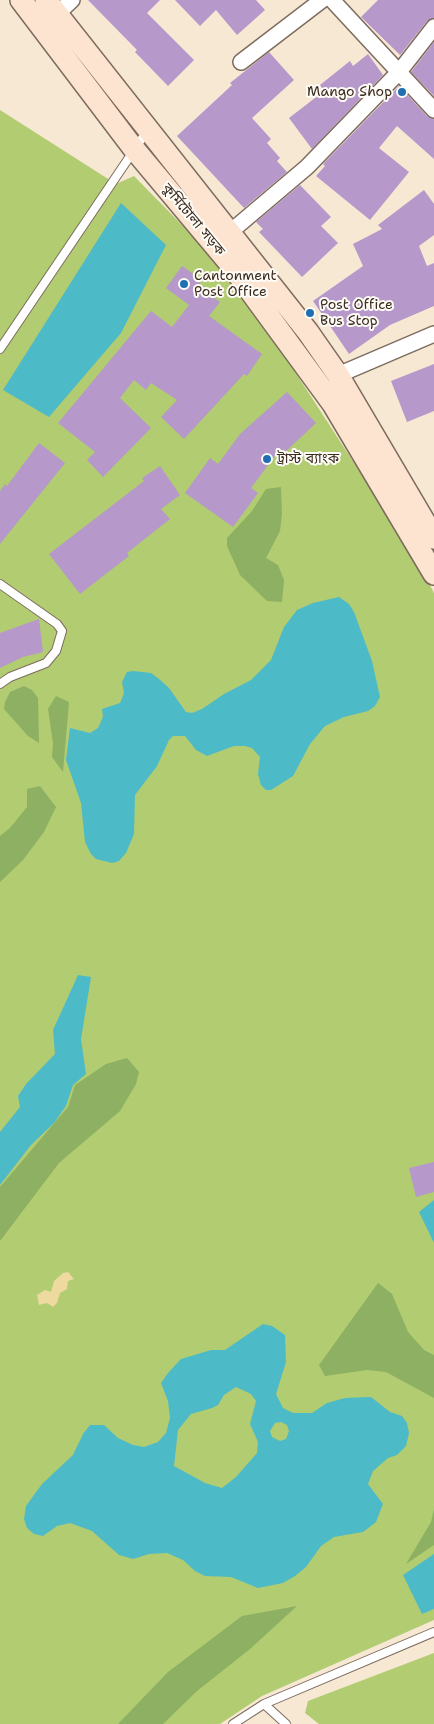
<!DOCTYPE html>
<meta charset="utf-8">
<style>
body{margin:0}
canvas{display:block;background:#f7e8d4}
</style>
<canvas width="434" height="1724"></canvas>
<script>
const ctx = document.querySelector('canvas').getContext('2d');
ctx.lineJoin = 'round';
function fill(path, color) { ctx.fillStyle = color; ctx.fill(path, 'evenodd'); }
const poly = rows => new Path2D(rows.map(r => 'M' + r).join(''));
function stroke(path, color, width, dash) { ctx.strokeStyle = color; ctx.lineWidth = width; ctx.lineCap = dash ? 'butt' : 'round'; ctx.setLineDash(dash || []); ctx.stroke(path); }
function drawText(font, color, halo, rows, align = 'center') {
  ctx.font = font + ' "Shantell Sans","Noto Sans Bengali",sans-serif'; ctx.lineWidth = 4; ctx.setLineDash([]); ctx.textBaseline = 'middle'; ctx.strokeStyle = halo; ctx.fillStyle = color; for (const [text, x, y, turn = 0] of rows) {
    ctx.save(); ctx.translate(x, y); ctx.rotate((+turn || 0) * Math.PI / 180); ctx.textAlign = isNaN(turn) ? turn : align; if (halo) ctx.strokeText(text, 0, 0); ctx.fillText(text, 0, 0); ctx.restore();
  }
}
const green = poly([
 [0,110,116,184,134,176,235,279,418,562,434,593,434,1620,262,1696,220,1724,0,1724],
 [434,1653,434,1724,319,1724,305,1713,308,1701]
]);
const forest = poly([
 [281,487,282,514,280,531,266,558,278,565,284,580,282,602,267,601,240,575,227,546,227,538,252,511,266,489],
 [24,686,32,690,38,698,39,743,28,736,4,709,5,702,10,692],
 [56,696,69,702,63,772,52,757,53,743,48,709],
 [40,786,56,807,44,832,23,860,0,882,0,836,10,828,27,807,27,789],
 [127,1058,139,1072,136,1084,120,1111,59,1163,0,1241,0,1187,68,1107,75,1085,106,1064],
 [378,1283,392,1294,408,1332,424,1350,434,1355,434,1398,386,1372,367,1370,325,1376,319,1365],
 [434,1509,434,1545,406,1564,431,1522],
 [297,1606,250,1649,197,1691,163,1724,118,1724,168,1672,242,1616]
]);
const sand = poly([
 [68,1272,74,1279,68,1281,67,1289,60,1293,57,1303,53,1307,47,1303,39,1305,37,1295,45,1290,51,1292,54,1281,63,1273]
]);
const water = poly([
 [121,203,166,245,121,333,49,417,3,390],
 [339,597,349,604,354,612,372,661,380,697,375,706,368,711,344,717,325,726,310,744,293,776,271,790,266,790,261,785,258,774,260,757,252,748,245,746,234,746,207,756,196,750,185,736,173,736,169,740,157,766,135,795,134,834,126,853,119,861,112,863,96,859,91,854,85,842,81,803,66,760,70,728,90,733,98,728,103,717,102,709,120,703,124,693,122,682,127,672,133,671,151,673,159,679,169,688,186,712,192,713,202,709,224,694,251,680,271,660,284,627,297,610,313,603],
 [78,975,91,977,81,1039,86,1074,73,1085,66,1106,54,1123,31,1145,0,1185,0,1132,20,1107,18,1096,26,1084,55,1054,53,1030],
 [434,1200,434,1243,419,1212],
 [263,1324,272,1326,285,1335,286,1362,276,1394,283,1408,293,1413,312,1413,327,1403,345,1398,371,1397,390,1412,402,1416,407,1423,409,1433,406,1446,397,1455,388,1458,373,1471,368,1484,383,1504,376,1522,363,1532,334,1537,321,1546,306,1567,295,1576,283,1583,258,1588,231,1577,205,1576,195,1571,183,1560,167,1553,149,1554,133,1559,119,1555,92,1531,70,1523,57,1526,43,1536,34,1534,27,1528,24,1519,26,1506,42,1484,73,1455,83,1434,90,1425,104,1425,118,1438,133,1445,144,1447,158,1442,166,1433,170,1418,168,1401,161,1383,168,1373,181,1359,211,1350,225,1350],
 [236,1387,251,1394,256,1401,250,1424,258,1442,257,1453,236,1477,222,1488,205,1483,174,1466,178,1430,191,1414,212,1408,218,1405,224,1395],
 [281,1422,287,1425,289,1431,286,1439,280,1441,272,1437,270,1431,275,1423],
 [434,1554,434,1609,422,1614,403,1575]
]);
const building = poly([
 [88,0,160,0,147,13,194,60,168,86,135,52,137,50],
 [175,0,256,0,265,10,237,35,216,10,200,26],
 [378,0,434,0,434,18,427,21,400,55,361,17],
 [434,42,434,96,411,72],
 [269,52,294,80,252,118,271,139,267,143,280,158,277,161,287,172,244,208,177,136,232,85,230,83],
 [368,54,383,75,312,149,289,118,324,91,320,85,350,61,353,66],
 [399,86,427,116,434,119,434,159,397,126,379,148,409,172,370,220,316,176,325,166,323,164],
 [300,185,331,217,321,226,338,243,302,277,259,232,263,229,256,222],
 [424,190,434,204,434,235,419,246,427,266,434,263,434,306,390,325,349,354,313,301,363,266,353,244,382,229,378,225],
 [182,266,202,280,198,286,220,302,209,316,262,354,247,376,244,374,184,439,161,417,177,400,151,383,146,390,134,380,120,398,151,428,103,477,87,460,95,452,58,423,151,311,172,327,189,305,166,288],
 [434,364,434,411,407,422,391,381],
 [287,392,316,423,284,453,280,449,251,488,258,493,233,527,185,493,210,458,218,464,240,434],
 [39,443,65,463,0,544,0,491,5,484,7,486],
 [160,466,180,495,161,509,170,519,127,553,129,556,80,594,49,554,144,481,142,478],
 [39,619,43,652,23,657,0,668,0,633],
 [434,1162,434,1192,416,1197,409,1168]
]);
const lane = poly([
 [0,349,147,131],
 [0,584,57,624,62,631,56,651,46,663,10,677,0,684],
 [264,1704,286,1724],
 [233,1724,264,1704,434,1632]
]);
const street = poly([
 [332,0,434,110],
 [57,14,72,0],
 [241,62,322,0],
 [229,233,307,167,399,72,434,27],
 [338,375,434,334]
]);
const secondary = poly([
 [21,0,134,149,232,266,333,404,434,574],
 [46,0,308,332,338,375,434,538]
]);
const markers = [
 [402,92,5,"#1f6fb2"],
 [184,284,5,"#1f6fb2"],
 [310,313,5,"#1f6fb2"],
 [267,459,5,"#1f6fb2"]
];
const poiNames = [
 ["Mango Shop",392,92,"right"],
 ["Cantonment",194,276],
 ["Post Office",194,292],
 ["Post Office",320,305],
 ["Bus Stop",320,321],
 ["ট্রাস্ট ব্যাংক",277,459]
];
const streetNames = [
 ["কুর্মিটোলা সড়ক",193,220,50]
];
fill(green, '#b2cc71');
fill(forest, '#8db063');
fill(sand, '#eeda9e');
fill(water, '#4dbac8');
fill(building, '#b698cb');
stroke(lane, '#7d6c5e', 10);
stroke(street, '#7d6c5e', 18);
stroke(secondary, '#7d6c5e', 24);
stroke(lane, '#fff', 8);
stroke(street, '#fff', 15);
stroke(secondary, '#fde4d1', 21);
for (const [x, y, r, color] of markers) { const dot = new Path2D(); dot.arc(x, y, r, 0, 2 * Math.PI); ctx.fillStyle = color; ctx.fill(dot); stroke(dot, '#fdfcf7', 2); }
drawText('14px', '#3b2a1e', '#fdfcf7', poiNames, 'left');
drawText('14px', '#3b2a1e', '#fdfcf7', streetNames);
</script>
